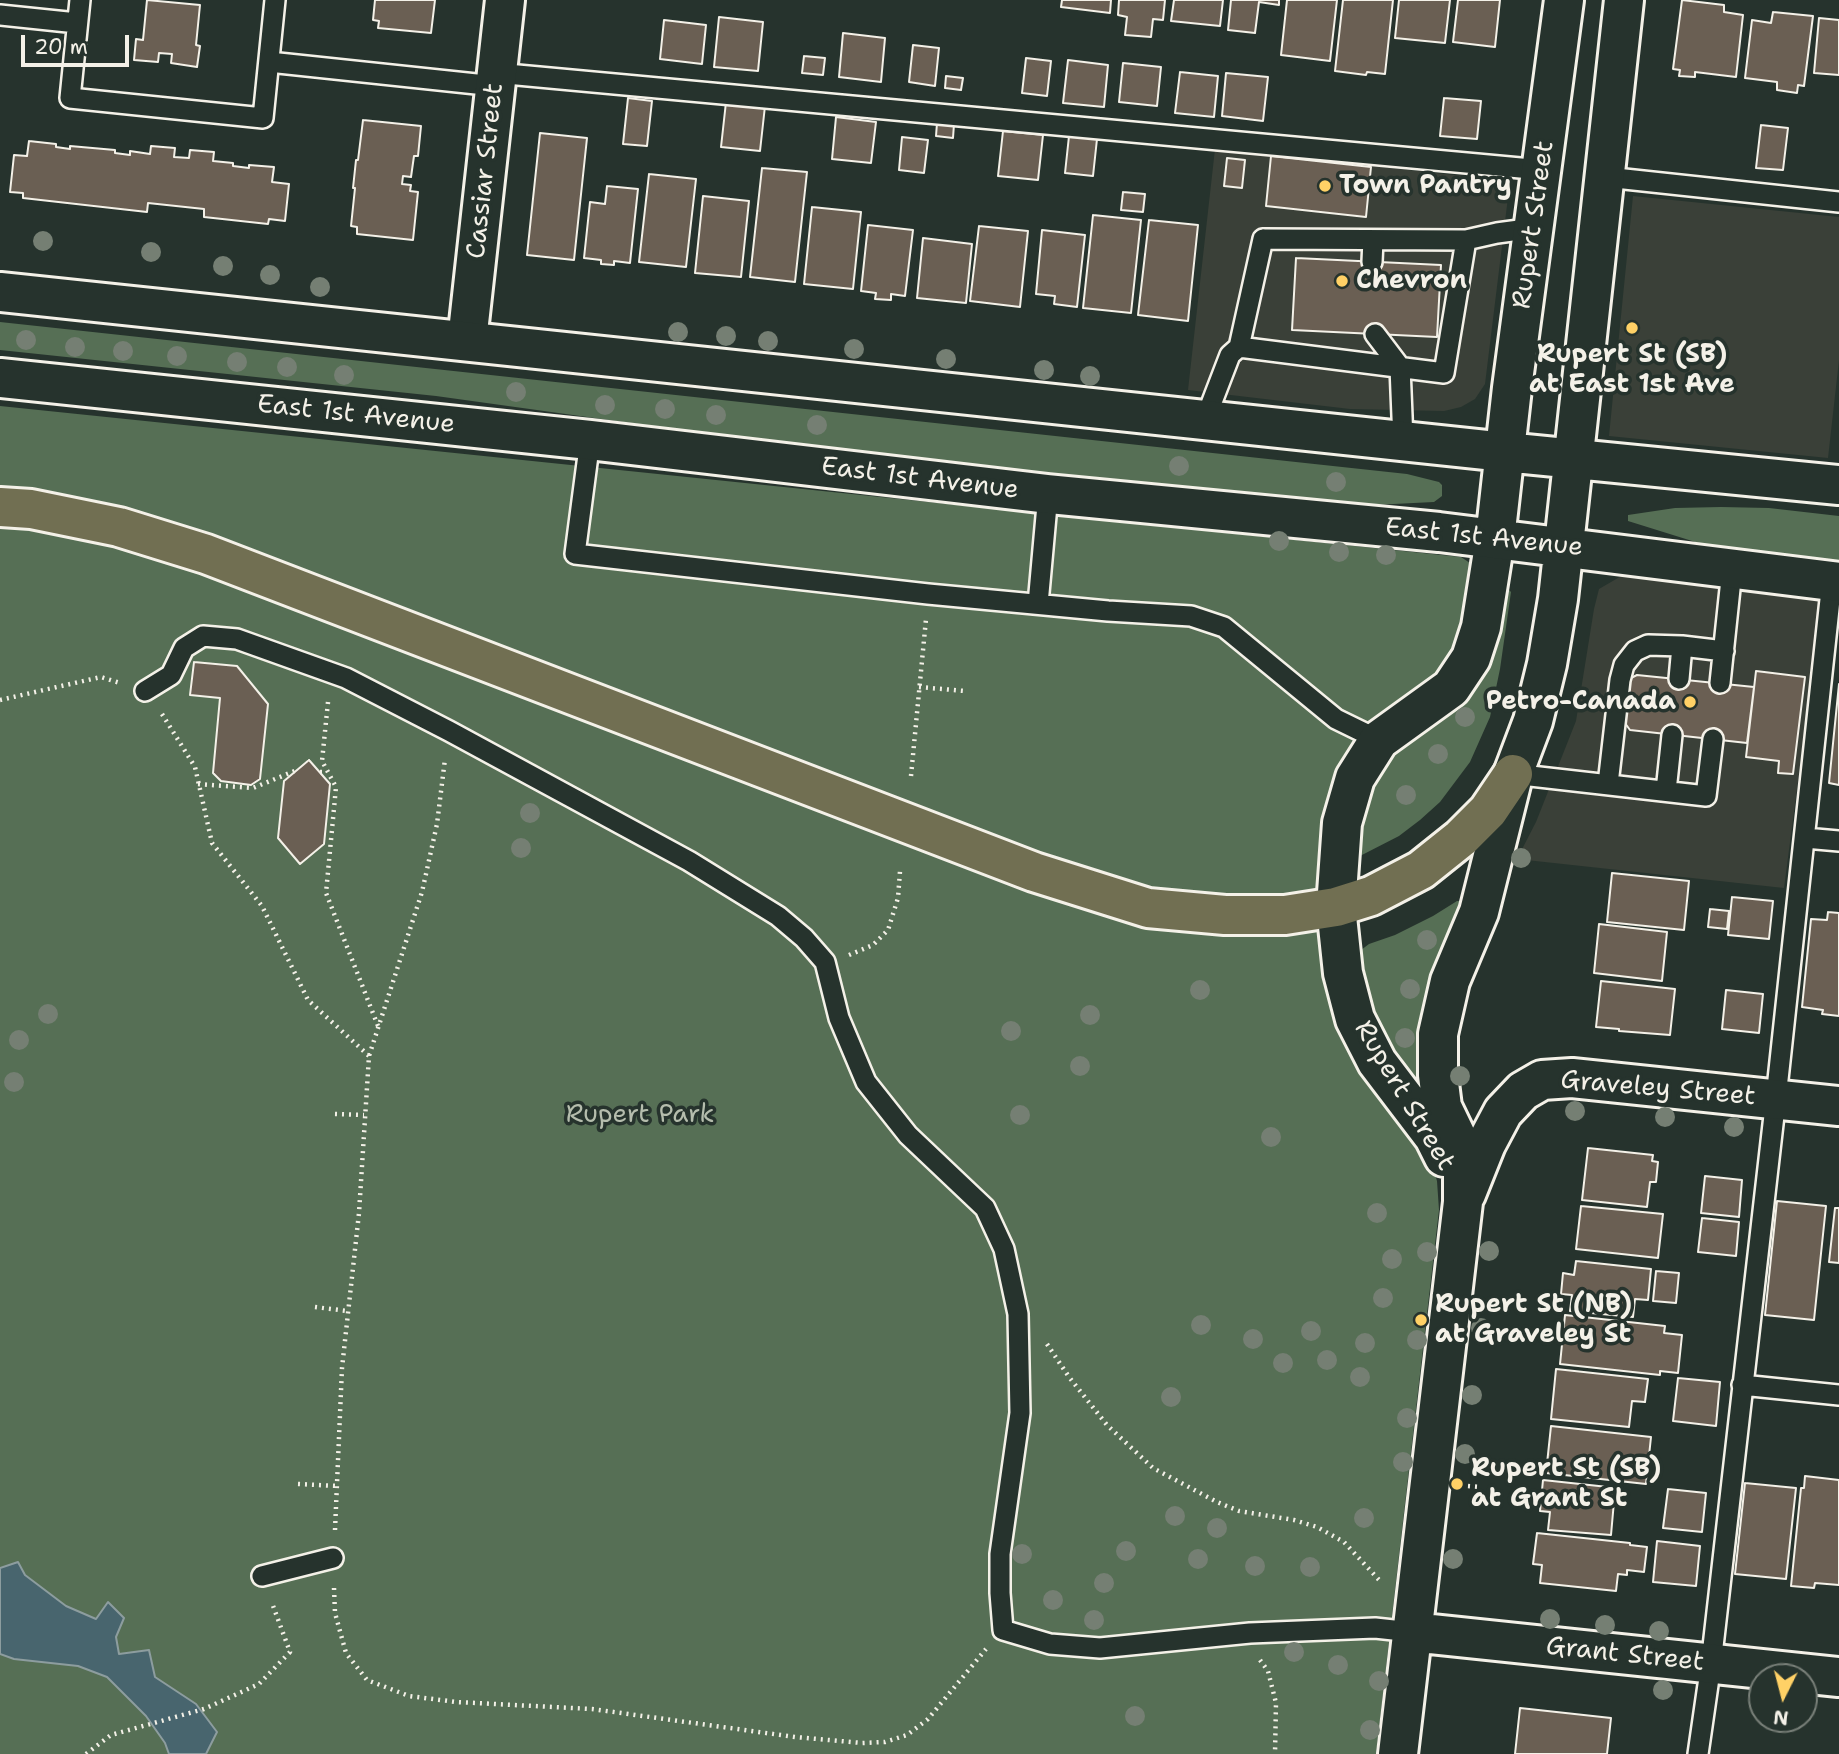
<!DOCTYPE html>
<style>
body{margin:0}
#map{position:relative;width:1839px;height:1754px;overflow:hidden;background:#26332d;font-family:"Shantell Sans",sans-serif}
canvas{display:block}
.north{position:absolute;left:1748px;top:1663px;width:70px;height:70px;box-sizing:border-box;background:#26332d;border:2px solid #787f78;border-radius:50%;rotate:186deg;font-size:19px;font-weight:700;line-height:28px;text-align:center;color:#f4f1e8}
.north::after{content:'';display:block;margin:auto;width:24px;height:32px;background:#ffd166;clip-path:polygon(50% 0,100% 100%,50% 72%,0 100%)}
.scale{position:absolute;left:21px;top:35px;width:108px;height:32px;box-sizing:border-box;border:4px solid #f4f1e8;border-top:0;padding-left:9px;font-size:21px;line-height:24px;white-space:nowrap;color:#f4f1e8;-webkit-text-stroke:5px #26332d;paint-order:stroke}
</style>
<div id="map">
<canvas width="1839" height="1754"></canvas>
<div class="north">N</div>
<div class="scale">20 m</div>
</div>
<script>
const ctx = document.querySelector('canvas').getContext('2d');
ctx.lineJoin = 'round';
function fill(path, color) { ctx.fillStyle = color; ctx.fill(path, 'evenodd'); }
const poly = rows => new Path2D(rows.map(r => 'M' + r).join(''));
function stroke(path, color, width, dash) { ctx.strokeStyle = color; ctx.lineWidth = width; ctx.lineCap = dash ? 'butt' : 'round'; ctx.setLineDash(dash || []); ctx.stroke(path); }
function drawText(font, color, halo, rows, align = 'center') {
  ctx.font = font + ' "Shantell Sans",sans-serif'; ctx.lineWidth = 7; ctx.setLineDash([]); ctx.textBaseline = 'middle'; ctx.strokeStyle = halo; ctx.fillStyle = color; for (const [text, x, y, turn = 0] of rows) {
    ctx.save(); ctx.translate(x, y); ctx.rotate((+turn || 0) * Math.PI / 180); ctx.textAlign = isNaN(turn) ? turn : align; if (halo) ctx.strokeText(text, 0, 0); ctx.fillText(text, 0, 0); ctx.restore();
  }
}
const built = poly([
 [1215,149,1510,181,1485,384,1475,399,1461,407,1444,411,1350,409,1188,390],
 [1633,196,1839,217,1839,360,1828,458,1609,436],
 [1623,575,1813,596,1818,599,1821,606,1784,888,1517,859,1536,822,1576,721,1594,609,1599,589]
]);
const green = poly([
 [0,322,1407,474,1439,482,1442,485,1442,496,1434,502,1353,506,911,462,436,396,0,350],
 [0,406,1461,557,1473,565,1464,638,1437,679,1397,707,1322,915,1428,1150,1437,1181,1439,1210,1376,1754,0,1754],
 [1721,507,1769,508,1839,516,1839,563,1761,554,1705,545,1628,521,1628,515,1675,508],
 [1509,590,1511,592,1500,669,1490,717,1470,762,1440,802,1420,820,1399,836,1360,856,1358,853,1364,806,1376,772,1501,622,1506,592],
 [1457,901,1460,901,1460,906,1436,972,1421,1089,1401,1065,1371,1012,1360,959,1361,950,1369,944,1395,935,1433,916]
]);
const water = poly([
 [18,1562,25,1575,66,1606,96,1619,108,1602,124,1618,116,1637,119,1654,149,1650,155,1677,196,1704,217,1732,206,1754,169,1754,165,1743,146,1716,107,1677,78,1666,14,1659,0,1654,0,1568,18,1562]
]);
const building = poly([
 [147,0,200,5,196,45,200,46,197,67,171,63,172,54,159,53,158,62,134,60,136,39,143,40,147,0],
 [375,0,435,0,431,33,378,28,379,21,373,20,375,0],
 [1062,0,1111,0,1110,13,1061,7,1062,0],
 [1119,0,1165,0,1163,20,1153,19,1151,37,1125,35,1127,17,1118,15,1119,0],
 [1174,0,1223,0,1220,26,1171,21,1174,0],
 [1231,0,1279,0,1279,5,1259,2,1255,33,1228,30,1231,0],
 [1287,0,1337,0,1330,61,1281,55,1287,0],
 [1343,0,1393,0,1385,74,1367,72,1366,75,1335,71,1343,0],
 [1399,0,1450,0,1445,43,1395,38,1399,0],
 [1458,0,1500,0,1495,47,1453,42,1458,0],
 [1682,0,1724,5,1724,12,1743,15,1736,77,1695,72,1695,77,1679,76,1680,70,1673,69,1682,0],
 [1773,12,1813,16,1804,86,1798,85,1797,93,1777,90,1777,82,1745,78,1752,20,1771,23,1773,12],
 [719,17,763,22,758,71,714,67,719,17],
 [1819,18,1839,20,1839,75,1814,73,1819,18],
 [664,20,706,25,702,64,660,59,664,20],
 [843,33,885,38,881,82,839,77,843,33],
 [913,45,939,48,935,86,909,82,913,45],
 [804,56,825,58,823,75,802,73,804,56],
 [1026,58,1051,61,1047,96,1022,93,1026,58],
 [1068,60,1108,65,1104,107,1063,103,1068,60],
 [1123,63,1161,67,1157,106,1119,102,1123,63],
 [1180,72,1218,76,1214,117,1175,113,1180,72],
 [1226,73,1268,77,1263,121,1222,116,1226,73],
 [946,76,963,78,961,90,945,88,946,76],
 [628,98,652,101,647,146,623,144,628,98],
 [1444,98,1481,101,1477,139,1440,136,1444,98],
 [726,102,765,106,760,151,721,147,726,102],
 [836,117,876,122,871,163,832,159,836,117],
 [363,120,421,126,418,156,414,156,411,177,403,176,402,184,411,185,410,191,418,192,413,240,357,234,357,227,351,226,355,188,353,188,356,160,358,160,363,120],
 [937,123,954,124,953,138,936,136,937,123],
 [1761,125,1788,128,1783,170,1756,168,1761,125],
 [1003,131,1043,135,1038,180,998,176,1003,131],
 [540,133,587,138,574,260,527,255,540,133],
 [1069,136,1097,139,1093,176,1065,173,1069,136],
 [902,137,928,140,924,173,899,170,902,137],
 [29,141,56,144,56,147,70,149,70,146,115,150,115,153,130,155,130,151,150,154,151,146,175,148,174,157,189,158,190,150,214,152,213,161,233,163,233,166,249,168,249,165,274,167,272,182,289,184,285,221,269,219,268,224,204,217,204,209,148,203,147,212,23,198,23,193,10,192,14,155,27,156,29,141],
 [1271,156,1371,167,1366,217,1266,206,1271,156],
 [1227,158,1245,160,1242,188,1224,186,1227,158],
 [762,168,807,172,795,282,750,277,762,168],
 [649,174,696,179,686,267,639,262,649,174],
 [607,186,638,189,630,263,614,261,614,265,601,264,601,260,584,258,590,202,605,204,607,186],
 [1123,192,1145,194,1143,212,1121,210,1123,192],
 [703,196,749,201,741,277,695,273,703,196],
 [812,207,861,212,853,289,804,284,812,207],
 [1093,215,1141,220,1131,313,1083,308,1093,215],
 [1149,220,1198,225,1188,321,1138,315,1149,220],
 [868,225,913,230,905,296,891,294,891,300,875,299,876,293,861,291,868,225],
 [979,226,1028,231,1020,307,970,301,979,226],
 [1042,230,1085,235,1077,307,1054,304,1055,296,1036,294,1042,230],
 [923,238,972,244,966,303,917,298,923,238],
 [1296,258,1441,265,1437,337,1292,330,1296,258],
 [194,662,237,666,268,704,260,779,251,785,221,781,213,773,220,698,190,695,194,662],
 [1756,671,1805,677,1793,774,1778,773,1779,761,1746,757,1756,671],
 [1637,675,1754,687,1747,743,1630,730,1622,719,1629,679,1637,675],
 [1839,684,1839,785,1829,783,1839,684],
 [309,760,330,784,324,844,300,864,278,838,284,781,309,760],
 [1612,873,1689,881,1684,930,1607,922,1612,873],
 [1732,897,1773,901,1769,939,1728,935,1732,897],
 [1710,909,1729,911,1727,929,1708,927,1710,909],
 [1828,912,1839,913,1839,1016,1822,1014,1823,1010,1802,1007,1811,919,1827,920,1828,912],
 [1599,924,1667,932,1662,981,1594,973,1599,924],
 [1601,981,1675,989,1670,1035,1619,1031,1619,1029,1596,1027,1601,981],
 [1726,990,1763,994,1759,1033,1722,1029,1726,990],
 [1588,1148,1653,1155,1652,1161,1658,1162,1656,1182,1650,1182,1647,1207,1582,1200,1588,1148],
 [1705,1176,1742,1180,1739,1217,1701,1213,1705,1176],
 [1777,1201,1826,1206,1814,1320,1765,1315,1777,1201],
 [1581,1206,1663,1214,1658,1258,1576,1249,1581,1206],
 [1835,1208,1839,1208,1839,1263,1829,1262,1835,1208],
 [1702,1218,1739,1222,1736,1256,1698,1252,1702,1218],
 [1576,1261,1651,1269,1648,1300,1635,1299,1633,1317,1570,1311,1572,1295,1561,1294,1563,1273,1574,1275,1576,1261],
 [1656,1271,1679,1273,1676,1303,1653,1301,1656,1271],
 [1565,1315,1665,1326,1664,1333,1682,1335,1678,1373,1660,1371,1660,1375,1560,1364,1565,1315],
 [1556,1369,1648,1379,1645,1402,1632,1401,1629,1427,1551,1419,1556,1369],
 [1678,1378,1720,1382,1716,1426,1673,1421,1678,1378],
 [1551,1426,1651,1437,1646,1484,1546,1473,1551,1426],
 [1805,1476,1839,1480,1839,1585,1815,1583,1814,1588,1791,1586,1801,1488,1804,1488,1805,1476],
 [1543,1480,1608,1487,1608,1490,1615,1490,1611,1535,1548,1530,1550,1512,1540,1511,1543,1480],
 [1745,1483,1796,1488,1786,1579,1735,1574,1745,1483],
 [1668,1489,1706,1493,1702,1532,1663,1528,1668,1489],
 [1537,1533,1630,1543,1630,1545,1647,1547,1644,1572,1627,1570,1627,1575,1618,1574,1616,1591,1540,1583,1542,1565,1533,1564,1537,1533],
 [1657,1541,1700,1546,1696,1586,1653,1582,1657,1541],
 [1520,1708,1611,1718,1607,1754,1515,1754,1520,1708]
]);
const path = poly([
 [919,687,965,691],
 [0,700,101,677,120,683],
 [328,702,322,761,336,787,326,893,378,1026],
 [162,714,195,767,212,843,262,906,308,1000,369,1056],
 [320,772,327,772],
 [911,776,926,619],
 [198,784,253,788,297,770],
 [849,955,873,945,888,930,898,898,900,871],
 [335,1114,364,1115],
 [315,1307,347,1311],
 [1047,1344,1069,1377,1107,1425,1153,1468,1217,1502,1239,1511,1294,1520,1317,1527,1344,1542,1381,1582],
 [298,1484,338,1486],
 [1468,1486,1481,1487],
 [335,1530,342,1368,359,1213,369,1056,422,892,437,824,445,759],
 [334,1588,335,1613,346,1653,367,1680,409,1696,456,1702,592,1709,795,1737,862,1743,885,1742,907,1735,928,1719,986,1649],
 [1260,1660,1268,1671,1276,1703,1275,1754],
 [86,1754,111,1735,204,1709,259,1684,290,1652,272,1603]
]);
const lane = poly([
 [80,0,70,98,263,118,275,0],
 [0,15,77,23],
 [269,62,495,86],
 [496,73,1542,170],
 [1606,177,1839,202],
 [1263,239,1466,240,1444,373,1239,347,1263,239],
 [1466,240,1497,233,1534,228],
 [1372,262,1373,240],
 [1375,334,1400,367,1403,441],
 [1205,420,1230,355,1239,347],
 [590,440,575,554,928,594,1108,611,1191,616,1224,627,1336,719,1379,740],
 [1038,604,1048,494],
 [1679,679,1682,646],
 [1720,683,1732,570],
 [145,691,171,675,184,648,203,636,237,639,346,678,449,731,689,861,778,916,804,938,825,962,839,1018,866,1082,908,1135,985,1208,1004,1249,1018,1314,1020,1413,1000,1554,1000,1593,1003,1630,1050,1644,1100,1648,1250,1633,1375,1628,1412,1632],
 [1513,774,1706,796,1713,739],
 [1608,784,1620,680,1624,665,1635,651,1648,645,1682,646,1724,651],
 [1666,791,1672,735],
 [1805,838,1839,841],
 [1742,1385,1839,1395],
 [262,1576,333,1558],
 [1698,1754,1711,1664,1776,1098,1832,581]
]);
const street = poly([
 [467,341,505,0],
 [1444,1157,1434,1137,1377,1062,1355,1019,1343,973,1336,907,1342,823,1355,778,1379,740,1451,688,1471,658,1481,627,1495,539],
 [1466,1194,1486,1144,1503,1112,1523,1091,1542,1080,1572,1078,1839,1106],
 [1412,1632,1839,1677],
 [1398,1754,1463,1202,1463,1164,1457,1138,1442,1107,1438,1075,1438,1034,1450,981,1479,912,1513,776]
]);
const secondary = poly([
 [0,292,1505,452,1839,485],
 [0,378,590,440,1048,494,1439,532,1839,582],
 [1495,539,1512,388,1564,0],
 [1513,774,1533,721,1547,664,1558,599,1624,0]
]);
const highway = poly([
 [0,507,31,509,119,527,206,554,1034,872,1148,908,1225,915,1285,915,1336,907,1371,896,1421,870,1461,838,1488,811,1513,774]
]);
const trees = [
 [43,241],
 [151,252],
 [223,266],
 [270,275],
 [320,287],
 [678,332],
 [726,336],
 [26,340],
 [768,341],
 [75,347],
 [854,349],
 [123,351],
 [177,356],
 [946,359],
 [237,362],
 [287,367],
 [1044,370],
 [344,375],
 [1090,376],
 [516,392],
 [605,405],
 [665,409],
 [716,415],
 [817,425],
 [1179,466],
 [1336,482],
 [1279,541],
 [1339,552],
 [1386,555],
 [1465,717],
 [1438,754],
 [1406,795],
 [530,813],
 [521,848],
 [1521,858],
 [1427,940],
 [1410,989],
 [1200,990],
 [48,1014],
 [1090,1015],
 [1011,1031],
 [1405,1038],
 [19,1040],
 [1080,1066],
 [1460,1076],
 [14,1082],
 [1575,1111],
 [1020,1115],
 [1665,1117],
 [1734,1127],
 [1271,1137],
 [1377,1213],
 [1489,1251],
 [1427,1252],
 [1392,1259],
 [1383,1298],
 [1201,1325],
 [1481,1328],
 [1311,1331],
 [1253,1339],
 [1417,1340],
 [1365,1343],
 [1327,1360],
 [1283,1363],
 [1360,1377],
 [1472,1395],
 [1171,1397],
 [1407,1418],
 [1465,1454],
 [1403,1462],
 [1175,1516],
 [1364,1518],
 [1217,1528],
 [1126,1551],
 [1022,1554],
 [1198,1559],
 [1453,1559],
 [1255,1566],
 [1310,1567],
 [1104,1583],
 [1053,1600],
 [1550,1619],
 [1094,1620],
 [1605,1625],
 [1659,1631],
 [1294,1652],
 [1338,1665],
 [1379,1681],
 [1663,1690],
 [1135,1716],
 [1370,1730]
];
const markers = [
 [1325,186,7,"#ffd166"],
 [1342,281,7,"#ffd166"],
 [1632,328,7,"#ffd166"],
 [1690,702,7,"#ffd166"],
 [1421,1320,7,"#ffd166"],
 [1457,1484,7,"#ffd166"]
];
const streetNames = [
 ["Cassiar Street",486,171,-84],
 ["Rupert Street",1534,225,-82],
 ["East 1st Avenue",356,415,6],
 ["East 1st Avenue",920,479,7],
 ["East 1st Avenue",1484,538,6],
 ["Graveley Street",1658,1089,5],
 ["Rupert Street",1404,1096,59],
 ["Grant Street",1625,1655,6]
];
const poiNames = [
 ["Town Pantry",1339,186],
 ["Chevron",1356,281],
 ["Rupert St (SB)",1632,355,"center"],
 ["at East 1st Ave",1632,385,"center"],
 ["Petro-Canada",1676,702,"right"],
 ["Rupert St (NB)",1435,1305],
 ["at Graveley St",1435,1335],
 ["Rupert St (SB)",1471,1469],
 ["at Grant St",1471,1499]
];
const parkNames = [
 ["Rupert Park",640,1115]
];
fill(built, '#3a4038');
fill(green, '#566f55');
fill(water, '#48656e');
stroke(water, '#8d9d9f', 2);
fill(building, '#6a5f53');
stroke(building, '#f4f1e8', 2);
stroke(lane, '#f4f1e8', 24);
stroke(street, '#f4f1e8', 44);
stroke(secondary, '#f4f1e8', 44);
stroke(highway, '#f4f1e8', 44);
stroke(path, '#f4f1e8', 4.5, [2, 5]);
stroke(lane, '#26332d', 19);
stroke(street, '#26332d', 38);
stroke(secondary, '#26332d', 38);
stroke(highway, '#716f52', 38);
ctx.fillStyle = '#757f73';
for (const [x, y] of trees) { ctx.beginPath(); ctx.arc(x, y, 10, 0, 2 * Math.PI); ctx.fill(); }
for (const [x, y, r, color] of markers) { const dot = new Path2D(); dot.arc(x, y, r, 0, 2 * Math.PI); ctx.fillStyle = color; ctx.fill(dot); stroke(dot, '#26332d', 2.5); }
drawText('26px', '#f4f1e8', '#26332d', streetNames);
drawText('bold 26px', '#f4f1e8', '#26332d', poiNames, 'left');
drawText('26px', '#b5bdad', '#26332d', parkNames);
</script>
